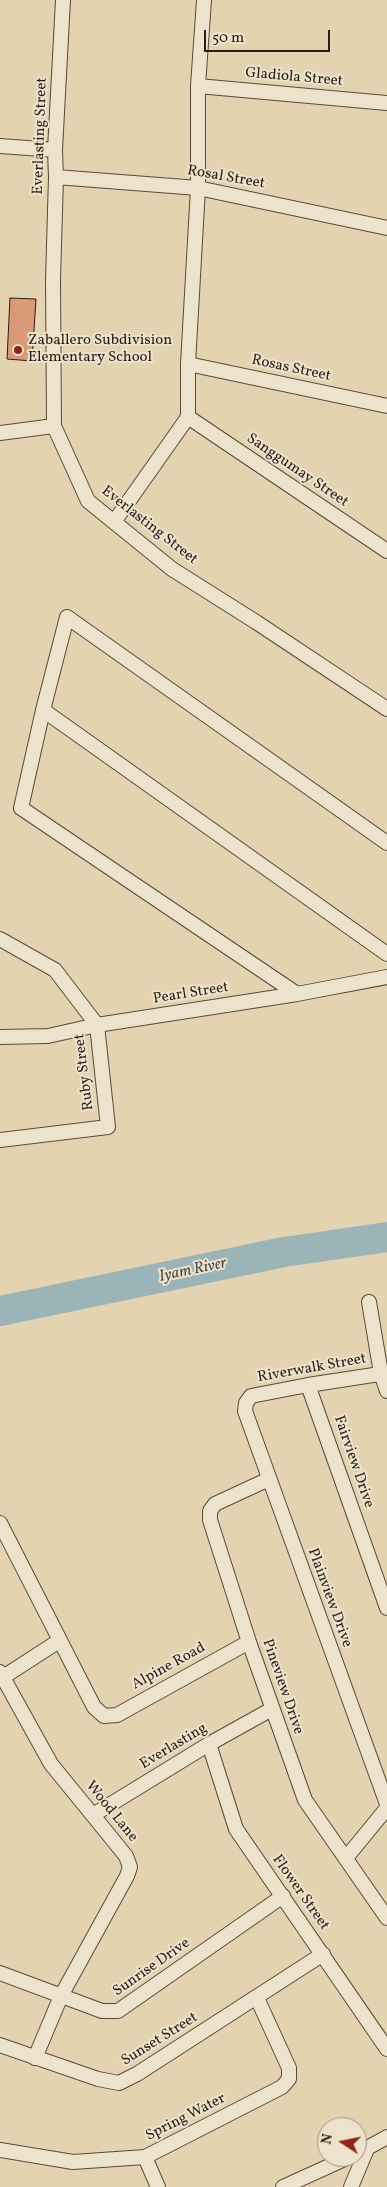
<!DOCTYPE html>
<style>
body{margin:0}
#map{position:relative;width:387px;height:2187px;overflow:hidden;background:#e3d3b1;font-family:Vollkorn,serif}
canvas{display:block}
.north{position:absolute;left:317px;top:2117px;width:50px;height:50px;box-sizing:border-box;background:#ede2cc;border:1px solid #9f9382;border-radius:50%;rotate:281deg;font-size:14px;font-weight:700;line-height:20px;text-align:center;color:#2a1d13}
.north::after{content:'';display:block;margin:auto;width:18px;height:22px;background:#8f2418;clip-path:polygon(50% 0,100% 100%,50% 72%,0 100%)}
.scale{position:absolute;left:204px;top:30px;width:126px;height:22px;box-sizing:border-box;border:2px solid #2a1d13;border-top:0;padding-left:6px;font-size:15px;line-height:18px;white-space:nowrap;color:#2a1d13;-webkit-text-stroke:4px #ede2cc;paint-order:stroke}
</style>
<div id="map">
<canvas width="387" height="2187"></canvas>
<div class="north">N</div>
<div class="scale">50 m</div>
</div>
<script>
const ctx = document.querySelector('canvas').getContext('2d');
ctx.lineJoin = 'round';
const poly = rows => new Path2D(rows.map(r => 'M' + r).join(''));
function stroke(path, color, width, dash) { ctx.strokeStyle = color; ctx.lineWidth = width; ctx.lineCap = dash ? 'butt' : 'round'; ctx.setLineDash(dash || []); ctx.stroke(path); }
function fill(path, color) { ctx.fillStyle = color; ctx.fill(path, 'evenodd'); }
function drawText(font, color, halo, rows, align = 'center') {
  ctx.font = font + ' Vollkorn,serif'; ctx.lineWidth = 4; ctx.setLineDash([]); ctx.textBaseline = 'middle'; ctx.strokeStyle = halo; ctx.fillStyle = color; for (const [text, x, y, turn = 0] of rows) {
    ctx.save(); ctx.translate(x, y); ctx.rotate((+turn || 0) * Math.PI / 180); ctx.textAlign = isNaN(turn) ? turn : align; if (halo) ctx.strokeText(text, 0, 0); ctx.fillText(text, 0, 0); ctx.restore();
  }
}
const river = poly([
 [0,1311,284,1252,387,1237]
]);
const building = poly([
 [10,298,36,299,32,361,7,359,10,298]
]);
const minor = poly([
 [63,0,55,150,56,177,53,280,54,426,88,501,172,569,256,622,387,709],
 [198,86,387,103],
 [0,146,55,150],
 [56,177,198,188,387,228],
 [188,364,387,406],
 [188,417,387,551],
 [0,433,54,426],
 [114,522,188,417,188,364,198,188,198,86,204,0],
 [43,710,387,954],
 [0,939,55,970,97,1025,108,1127,0,1140],
 [297,994,21,808,43,710,67,617,387,843],
 [0,1037,48,1036,97,1025,297,994,387,977],
 [369,1302,381,1373,387,1391],
 [387,1373,308,1385,251,1396,246,1403,245,1411,387,1804],
 [308,1385,387,1608],
 [269,1479,215,1504,210,1511,210,1520,249,1642,305,1800,387,1918],
 [0,1523,94,1707,104,1716,117,1715,249,1642],
 [0,1672,51,1764,126,1856,130,1867,127,1876,61,1996,35,2058],
 [0,1679,59,1641],
 [209,1744,236,1829,387,2049],
 [93,1815,209,1744,272,1709],
 [346,1858,387,1808],
 [0,1973,102,2011,118,2011,283,1896],
 [0,2045,98,2079,119,2083,137,2074,323,1954],
 [0,2150,73,2162,145,2157,282,2087,289,2079,289,2068,257,1998],
 [360,2152,387,2137],
 [145,2157,158,2187],
 [283,2187,349,2157],
 [351,2187,367,2149]
]);
const markers = [
 [18,350,5,"#8f2418"]
];
const streetNames = [
 ["Gladiola Street",294,78,5],
 ["Everlasting Street",41,136,-88],
 ["Rosal Street",226,178,10],
 ["Rosas Street",291,369,12],
 ["Sanggumay Street",297,471,34],
 ["Everlasting Street",149,526,38],
 ["Pearl Street",191,994,-9],
 ["Ruby Street",85,1072,-97],
 ["Riverwalk Street",312,1369,-10],
 ["Fairview Drive",353,1462,71],
 ["Plainview Drive",329,1598,70],
 ["Alpine Road",169,1667,-29],
 ["Pineview Drive",282,1687,71],
 ["Everlasting",174,1747,-31],
 ["Wood Lane",111,1812,51],
 ["Flower Street",300,1893,55],
 ["Sunrise Drive",152,1968,-35],
 ["Sunset Street",160,2040,-32],
 ["Spring Water",186,2118,-27]
];
const poiNames = [
 ["Zaballero Subdivision",28,341],
 ["Elementary School",28,358]
];
const waterNames = [
 ["Iyam River",193,1271,-12]
];
stroke(river, '#9bb4b8', 30);
fill(building, '#db9a77');
stroke(building, '#2a1d13', 1);
stroke(minor, '#584a3a', 16);
stroke(minor, '#ede2cc', 14);
for (const [x, y, r, color] of markers) { const dot = new Path2D(); dot.arc(x, y, r, 0, 2 * Math.PI); ctx.fillStyle = color; ctx.fill(dot); stroke(dot, '#ede2cc', 2); }
drawText('15px', '#2a1d13', '#ede2cc', streetNames);
drawText('15px', '#2a1d13', '#ede2cc', poiNames, 'left');
drawText('italic 16px', '#4c4a45', '#ede2cc', waterNames);
</script>
